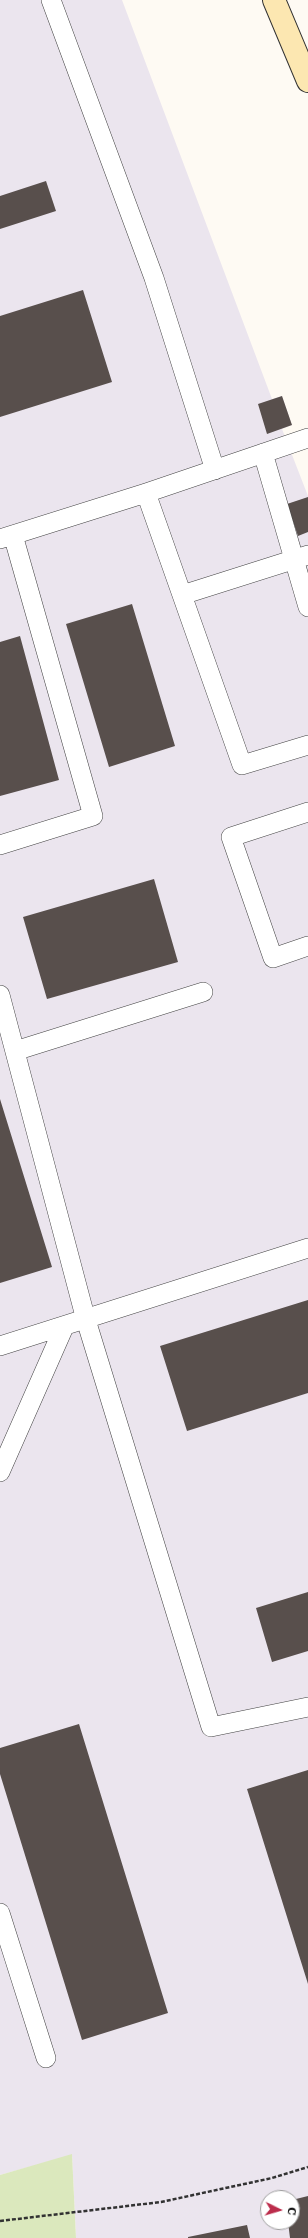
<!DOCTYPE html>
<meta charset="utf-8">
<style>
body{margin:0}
#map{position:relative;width:308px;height:2238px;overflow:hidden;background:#fefaf3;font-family:"Roboto Serif",serif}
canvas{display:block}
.north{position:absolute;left:260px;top:2190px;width:40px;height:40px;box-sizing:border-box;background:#fff;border:1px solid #9f9f9f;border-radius:50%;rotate:95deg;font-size:11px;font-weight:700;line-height:16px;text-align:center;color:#101010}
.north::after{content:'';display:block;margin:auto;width:14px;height:18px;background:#bb2c4b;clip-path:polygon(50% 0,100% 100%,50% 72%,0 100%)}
</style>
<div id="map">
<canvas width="308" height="2238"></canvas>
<div class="north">С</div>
</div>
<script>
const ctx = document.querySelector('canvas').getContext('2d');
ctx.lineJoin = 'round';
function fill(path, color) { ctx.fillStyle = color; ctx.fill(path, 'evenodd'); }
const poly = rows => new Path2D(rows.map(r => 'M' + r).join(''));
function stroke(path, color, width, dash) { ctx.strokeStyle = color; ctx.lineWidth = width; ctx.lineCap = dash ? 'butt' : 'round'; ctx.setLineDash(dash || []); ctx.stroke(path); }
const industrial = poly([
 [0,0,122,0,272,399,282,396,292,425,282,429,308,496,308,2238,76,2238,72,2155,0,2175],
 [268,2198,292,2198,292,2222,268,2222]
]);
const green = poly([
 [72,2154,76,2238,0,2238,0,2175]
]);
const building = poly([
 [46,181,56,211,0,229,0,196],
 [83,290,112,382,0,417,0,316],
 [282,396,292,425,267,434,258,404],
 [308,497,308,532,298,536,287,504],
 [132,604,175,746,109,767,66,624],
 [20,636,59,780,0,796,0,642],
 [154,879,178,962,47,999,23,917],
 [0,1099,52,1267,0,1283],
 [308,1300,308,1393,187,1431,160,1346],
 [308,1592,308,1651,272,1662,256,1608],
 [79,1724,168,2013,82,2040,0,1774,0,1748],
 [308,1770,308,1984,247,1789],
 [308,2196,308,2238,290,2238,288,2222,292,2222,292,2200],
 [247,2225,250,2238,188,2238,188,2237]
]);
const path = poly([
 [0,2221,161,2202,272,2178,308,2167]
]);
const lane = poly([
 [51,0,154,278,215,470],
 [263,453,308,607],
 [146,493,242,765,308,745],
 [0,539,146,493,308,438],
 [182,595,308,555],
 [308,812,231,837,273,958,308,946],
 [0,845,93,816,13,535],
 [0,995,86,1320,211,1727,308,1707],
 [15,1051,203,992],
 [0,1346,308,1248],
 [0,1472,64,1327],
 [0,1913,46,2058]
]);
const secondary = poly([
 [274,0,308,81]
]);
fill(industrial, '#ebe5ee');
fill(green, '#dbe8bd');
fill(building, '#584f4c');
stroke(lane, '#434343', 20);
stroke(secondary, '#323232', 24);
stroke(path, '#323232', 2.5, [4, 2]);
stroke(lane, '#fff', 19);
stroke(secondary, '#fce7b1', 22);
</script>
